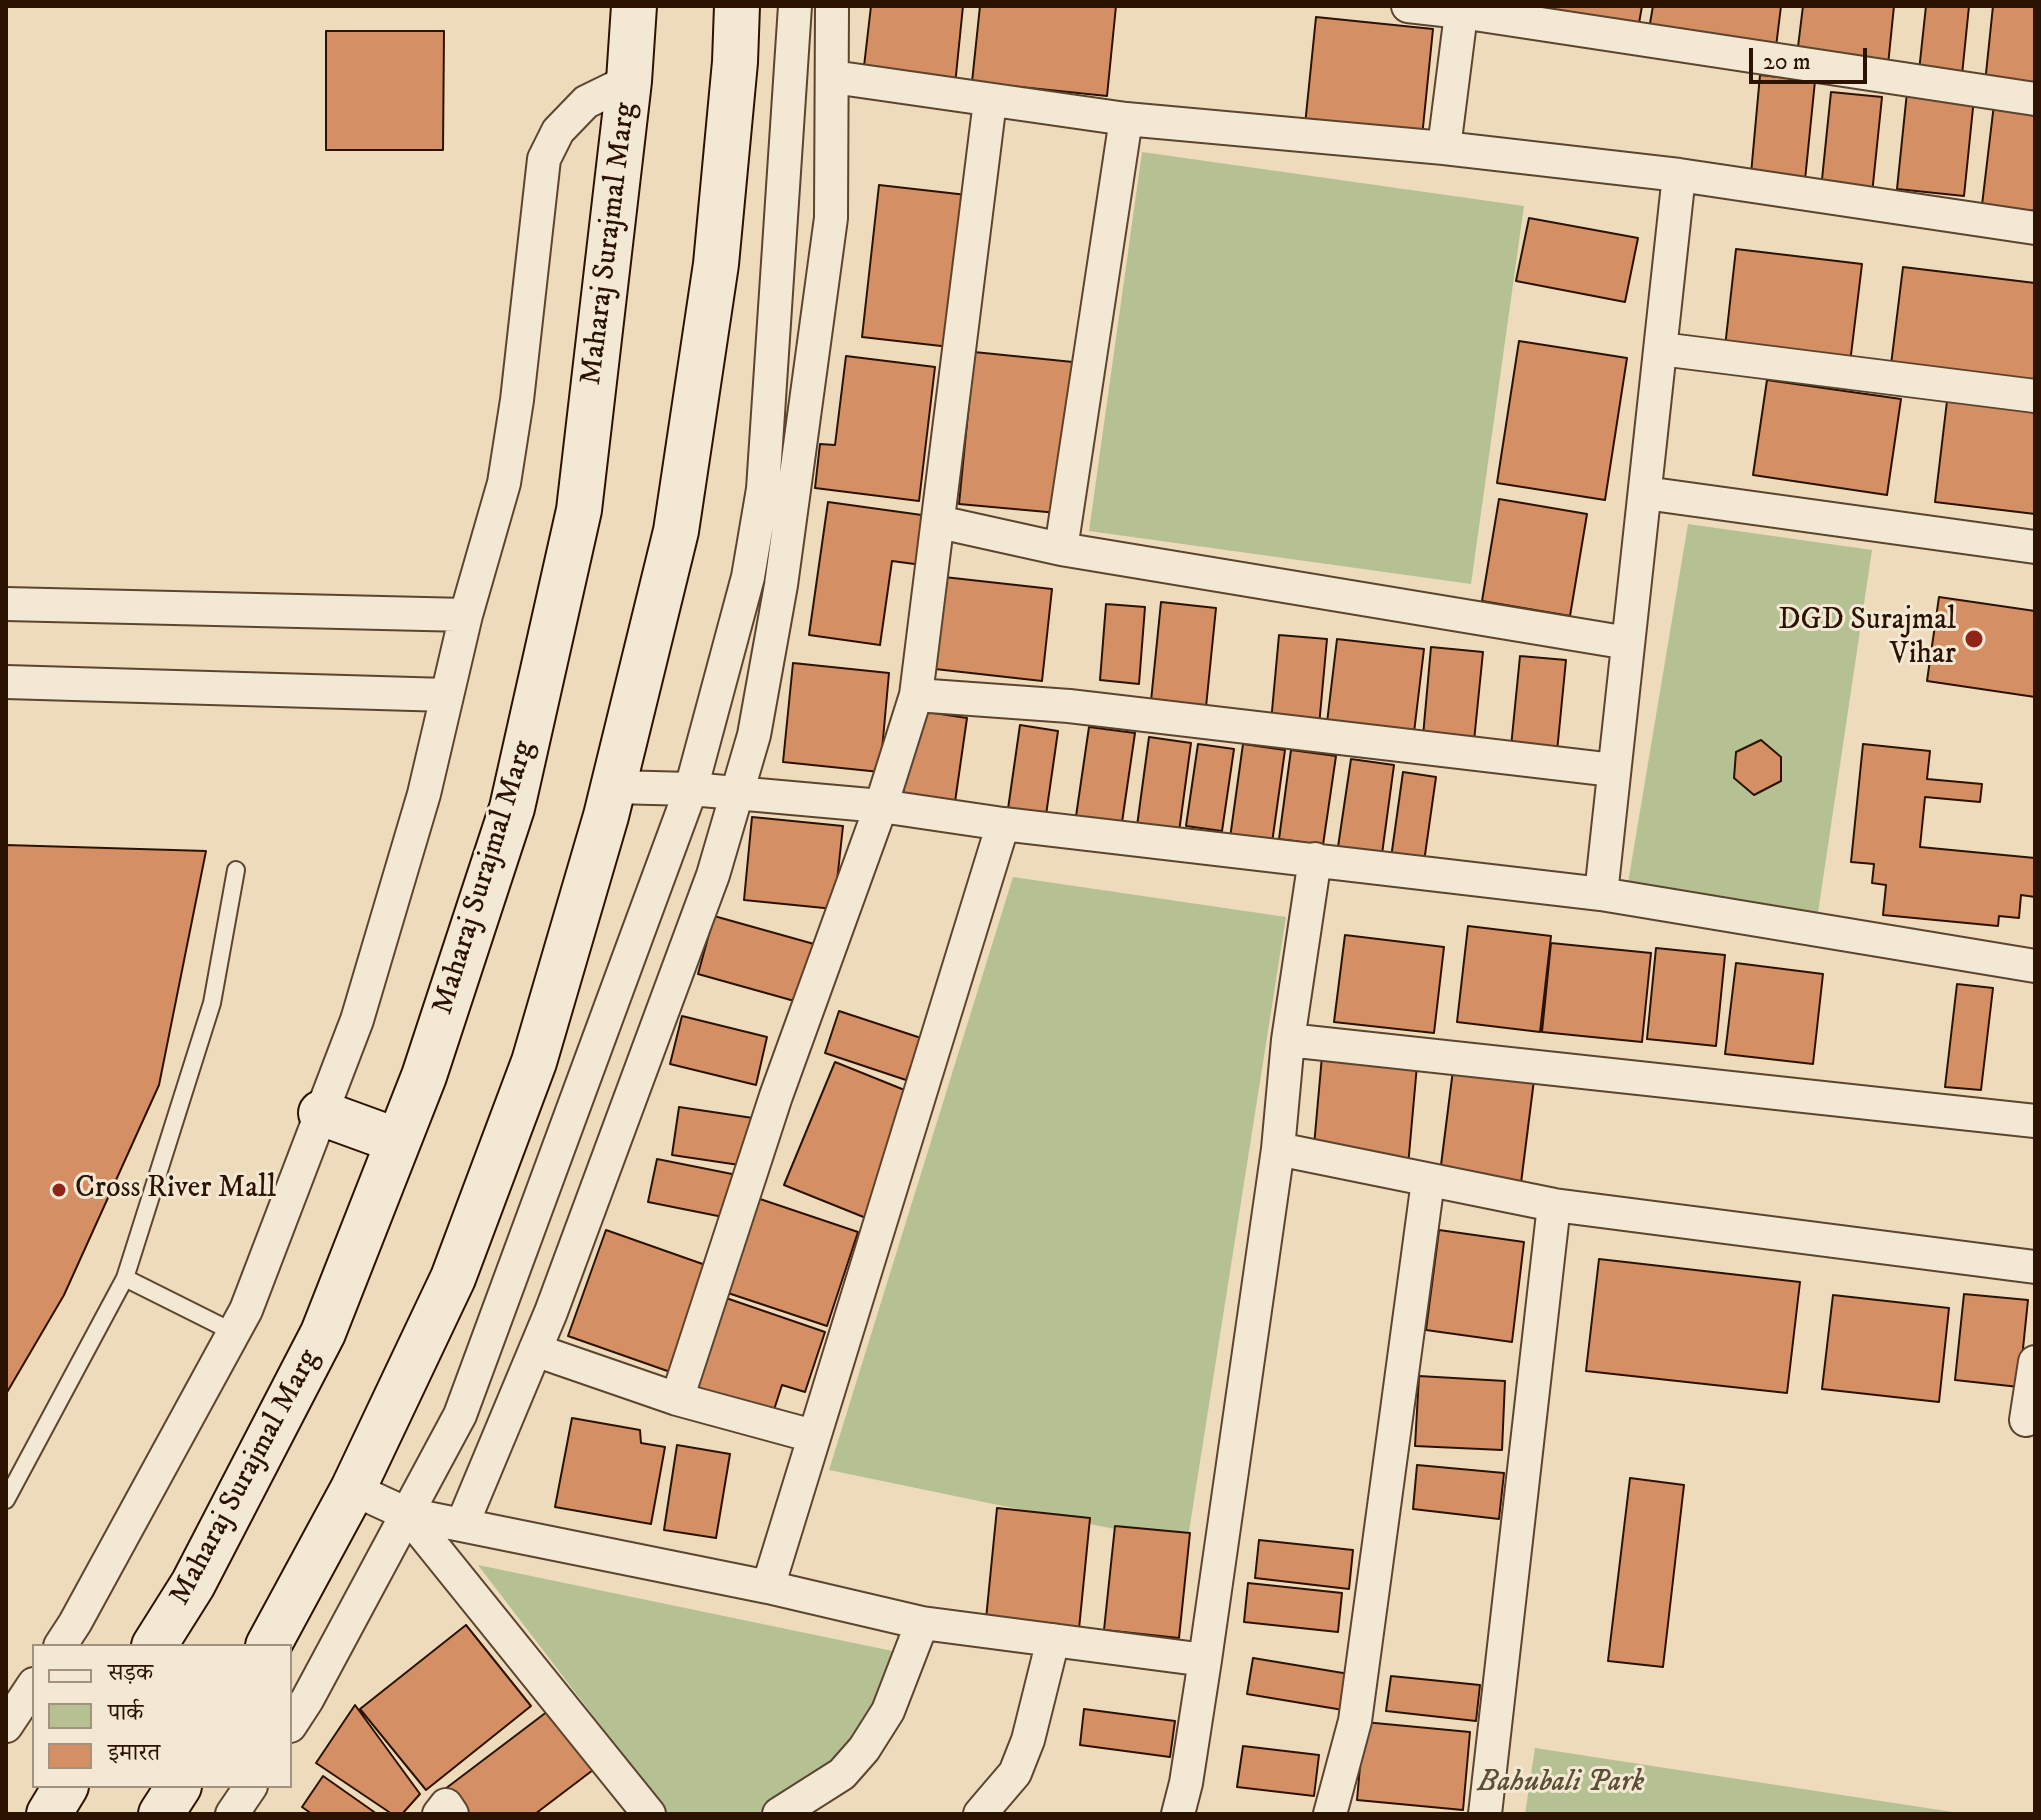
<!DOCTYPE html>
<meta charset="utf-8">
<style>
body{margin:0}
#map{position:relative;width:2041px;height:1820px;overflow:hidden;background:#eddbbc;font-family:"IM FELL DW Pica","Noto Serif Devanagari",serif}
canvas{display:block}
.frame{position:absolute;inset:0;border:8px solid #2c1200;pointer-events:none}
.legend{position:absolute;left:32px;top:1644px;width:260px;height:144px;box-sizing:border-box;background:#f3e8d3;border:2px solid #a3927f;margin:0;padding:10px 14px;list-style:none;font-size:24px;color:#2c1200}
.legend li{display:flex;align-items:center;gap:16px;height:40px}
.legend b{width:40px;border:2px solid #a3927f}
.scale{position:absolute;left:1749px;top:48px;width:118px;height:36px;box-sizing:border-box;border:4px solid #2c1200;border-top:0;padding-left:10px;font-size:24px;line-height:28px;white-space:nowrap;color:#2c1200;-webkit-text-stroke:6px #f3e8d3;paint-order:stroke}
</style>
<div id="map">
<canvas width="2041" height="1820"></canvas>
<div class="frame"></div>
<ul class="legend">
<li><b style="height:10px;background:#f3e8d3"></b>सड़क</li>
<li><b style="height:22px;background:#b5c193"></b>पार्क</li>
<li><b style="height:22px;background:#d58f65"></b>इमारत</li>
</ul>
<div class="scale">20 m</div>
</div>
<script>
const ctx = document.querySelector('canvas').getContext('2d');
ctx.lineJoin = 'round';
function fill(path, color) { ctx.fillStyle = color; ctx.fill(path, 'evenodd'); }
const poly = rows => new Path2D(rows.map(r => 'M' + r).join(''));
function stroke(path, color, width, dash) { ctx.strokeStyle = color; ctx.lineWidth = width; ctx.lineCap = dash ? 'butt' : 'round'; ctx.setLineDash(dash || []); ctx.stroke(path); }
function drawText(font, color, halo, rows, align = 'center') {
  ctx.font = font + ' "IM FELL DW Pica",serif'; ctx.lineWidth = 6; ctx.setLineDash([]); ctx.textBaseline = 'middle'; ctx.strokeStyle = halo; ctx.fillStyle = color; for (const [text, x, y, turn = 0] of rows) {
    ctx.save(); ctx.translate(x, y); ctx.rotate((+turn || 0) * Math.PI / 180); ctx.textAlign = isNaN(turn) ? turn : align; if (halo) ctx.strokeText(text, 0, 0); ctx.fillText(text, 0, 0); ctx.restore();
  }
}
const green = poly([
 [1142,152,1524,206,1471,584,1089,531],
 [1688,524,1872,550,1816,926,1624,907],
 [1013,877,1286,917,1187,1544,829,1470],
 [478,1565,907,1654,886,1741,788,1814,668,1814],
 [1535,1748,1966,1814,1525,1814]
]);
const building = poly([
 [871,6,963,6,955,85,863,75,871,6],
 [980,6,1116,6,1107,96,972,82,980,6],
 [1533,6,1642,6,1638,29,1532,13,1533,6],
 [1653,6,1781,6,1776,47,1649,29,1653,6],
 [1803,6,1894,6,1888,65,1797,55,1803,6],
 [1926,6,1969,6,1962,75,1919,71,1926,6],
 [1993,6,2035,6,2035,89,1985,83,1993,6],
 [1316,17,1433,29,1422,137,1305,125,1316,17],
 [326,31,444,31,443,150,326,150,326,31],
 [1760,75,1815,81,1805,180,1751,174,1760,75],
 [1831,92,1882,97,1872,194,1821,189,1831,92],
 [1907,92,1974,98,1964,196,1897,189,1907,92],
 [1994,104,2035,109,2035,211,1982,205,1994,104],
 [879,185,967,195,950,347,862,337,879,185],
 [1529,218,1638,238,1625,302,1516,281,1529,218],
 [1736,249,1862,264,1850,363,1725,347,1736,249],
 [1903,267,2035,283,2035,390,1890,373,1903,267],
 [1519,341,1627,358,1605,500,1497,483,1519,341],
 [974,352,1073,362,1058,513,959,504,974,352],
 [846,356,935,367,919,501,815,488,820,444,835,445,846,356],
 [1767,380,1901,399,1887,495,1753,475,1767,380],
 [1947,401,2035,412,2035,514,1935,502,1947,401],
 [1499,499,1587,514,1570,616,1482,601,1499,499],
 [828,502,929,516,922,565,892,561,880,645,809,635,828,502],
 [944,577,1052,589,1042,681,935,669,944,577],
 [1939,597,2035,611,2035,697,1927,681,1939,597],
 [1161,602,1216,608,1206,707,1151,701,1161,602],
 [1106,604,1145,607,1139,684,1100,680,1106,604],
 [1279,635,1327,639,1319,726,1271,722,1279,635],
 [1337,639,1424,649,1413,741,1326,731,1337,639],
 [1431,647,1483,652,1474,741,1423,736,1431,647],
 [1520,656,1566,660,1556,762,1510,757,1520,656],
 [793,663,889,673,880,772,783,762,793,663],
 [914,710,967,718,955,802,903,794,914,710],
 [1020,725,1058,731,1046,815,1008,809,1020,725],
 [1089,727,1135,733,1120,836,1074,830,1089,727],
 [1149,737,1191,743,1179,832,1137,826,1149,737],
 [1761,740,1781,757,1781,781,1754,795,1734,778,1736,752,1761,740],
 [1198,744,1234,749,1222,831,1186,826,1198,744],
 [1243,744,1285,750,1272,843,1230,838,1243,744],
 [1863,744,1930,751,1927,779,1982,784,1980,802,1925,797,1920,847,2035,858,2035,897,2021,895,2019,918,1999,916,1998,926,1883,915,1886,885,1872,883,1874,864,1851,862,1863,744],
 [1291,750,1336,756,1323,845,1279,839,1291,750],
 [1351,759,1394,765,1382,854,1338,847,1351,759],
 [1403,772,1436,777,1424,862,1391,858,1403,772],
 [752,817,843,826,834,909,744,900,752,817],
 [6,845,206,851,159,1085,64,1295,6,1394,6,845],
 [714,916,814,944,798,1002,698,974,714,916],
 [1468,926,1551,936,1540,1032,1457,1022,1468,926],
 [1345,935,1444,947,1434,1033,1334,1022,1345,935],
 [1551,943,1651,953,1642,1042,1542,1032,1551,943],
 [1656,948,1725,955,1716,1046,1647,1039,1656,948],
 [1736,963,1823,974,1813,1064,1725,1054,1736,963],
 [1957,984,1993,988,1981,1090,1945,1087,1957,984],
 [839,1011,921,1038,906,1080,825,1053,839,1011],
 [682,1016,767,1037,756,1085,670,1064,682,1016],
 [1322,1056,1417,1065,1408,1166,1313,1157,1322,1056],
 [835,1062,917,1095,866,1218,784,1185,835,1062],
 [1453,1070,1534,1080,1521,1183,1440,1173,1453,1070],
 [679,1107,753,1118,746,1166,672,1155,679,1107],
 [657,1159,737,1175,728,1218,648,1202,657,1159],
 [757,1198,858,1232,827,1326,725,1292,757,1198],
 [606,1230,714,1268,676,1374,568,1336,606,1230],
 [1439,1230,1524,1242,1512,1342,1426,1330,1439,1230],
 [1599,1259,1800,1282,1787,1393,1586,1371,1599,1259],
 [1964,1294,2028,1300,2019,1387,1955,1380,1964,1294],
 [1833,1295,1949,1308,1939,1402,1822,1389,1833,1295],
 [726,1298,825,1332,805,1392,782,1385,771,1419,694,1393,726,1298],
 [1419,1376,1505,1381,1502,1450,1415,1446,1419,1376],
 [572,1418,640,1430,641,1443,665,1447,651,1524,555,1507,572,1418],
 [677,1445,730,1454,716,1538,664,1530,677,1445],
 [1417,1465,1504,1473,1499,1519,1413,1509,1417,1465],
 [1630,1478,1684,1485,1663,1667,1608,1661,1630,1478],
 [997,1508,1090,1518,1079,1629,986,1619,997,1508],
 [1115,1526,1190,1533,1179,1638,1104,1630,1115,1526],
 [1259,1540,1353,1550,1349,1589,1255,1578,1259,1540],
 [1248,1583,1342,1593,1338,1632,1244,1622,1248,1583],
 [466,1625,531,1706,426,1790,360,1709,466,1625],
 [1253,1658,1349,1674,1343,1710,1247,1694,1253,1658],
 [1391,1676,1480,1685,1476,1721,1386,1711,1391,1676],
 [355,1705,420,1794,402,1814,392,1814,316,1763,355,1705],
 [1084,1709,1175,1721,1170,1757,1080,1745,1084,1709],
 [548,1711,593,1770,535,1814,464,1814,445,1789,548,1711],
 [1364,1722,1470,1732,1463,1810,1357,1800,1364,1722],
 [1243,1746,1319,1755,1314,1796,1237,1787,1243,1746],
 [323,1776,377,1814,312,1814,302,1807,323,1776]
]);
const lane = poly([
 [235,1333,125,1278,212,1003,236,870],
 [6,1500,125,1278]
]);
const street = poly([
 [1408,6,1461,12,2035,99],
 [833,77,1126,119,1444,148,1679,175,2035,228],
 [1444,148,1462,6],
 [1661,349,2035,396],
 [1645,493,2035,547],
 [939,522,1061,549,1628,643],
 [1061,549,1126,119],
 [6,604,466,615],
 [6,682,447,695],
 [916,695,1069,706,1613,770],
 [614,787,691,789,881,806,1003,824,1601,894,2035,966],
 [1601,894,1679,175],
 [1288,1040,2035,1121],
 [1278,1149,1554,1205,2035,1267],
 [535,1350,677,1399,813,1436],
 [677,1399,776,1096,881,806,916,695,990,101],
 [2026,1420,2035,1362],
 [353,1489,407,1514,768,1587,922,1623,1205,1660],
 [407,1514,649,1814],
 [462,1525,551,1312,713,875,754,735,781,585,831,218,832,6],
 [768,1587,1003,824],
 [60,1646,75,1623,246,1310,357,1020,424,794,466,615,504,483,517,400,544,159,558,131,586,102,629,81],
 [6,1726,34,1684],
 [290,1726,307,1700,460,1415,691,789,748,577,763,489,795,6],
 [232,1814,251,1786],
 [439,1814,446,1805,452,1814],
 [779,1814,842,1774,864,1749,888,1711,922,1623],
 [980,1814,1015,1773,1028,1740,1053,1640],
 [1178,1814,1186,1783,1205,1660,1278,1149,1288,1040,1315,859],
 [1330,1814,1355,1721,1428,1181],
 [1485,1814,1554,1205]
]);
const secondary = poly([
 [321,1113,398,1141],
 [154,1646,193,1584,323,1333,424,1076,512,808,579,510,629,81,634,6],
 [268,1646,353,1489,453,1278,534,1062,606,816,676,531,716,264,735,62,737,6],
 [49,1814,66,1786],
 [161,1814,179,1786]
]);
const markers = [
 [1974,639,10,"#8f2418"],
 [59,1190,8,"#8f2418"]
];
const streetNames = [
 ["Maharaj Surajmal Marg",610,244,-83],
 ["Maharaj Surajmal Marg",485,878,-73],
 ["Maharaj Surajmal Marg",246,1478,-62]
];
const poiNames = [
 ["DGD Surajmal",1956,622],
 ["Vihar",1956,656],
 ["Cross River Mall",75,1190,"left"]
];
const parkNames = [
 ["Bahubali Park",1561,1784]
];
fill(green, '#b5c193');
fill(building, '#d58f65');
stroke(building, '#2c1200', 2);
stroke(lane, '#5c442f', 20);
stroke(street, '#5c442f', 36);
stroke(secondary, '#2c1200', 48);
stroke(lane, '#f3e8d3', 16);
stroke(street, '#f3e8d3', 32);
stroke(secondary, '#f3e8d3', 44);
for (const [x, y, r, color] of markers) { const dot = new Path2D(); dot.arc(x, y, r, 0, 2 * Math.PI); ctx.fillStyle = color; ctx.fill(dot); stroke(dot, '#f3e8d3', 3); }
drawText('30px', '#2c1200', '#f3e8d3', streetNames);
drawText('30px', '#2c1200', '#f3e8d3', poiNames, 'right');
drawText('italic 30px', '#5c4f33', '#f3e8d3', parkNames);
</script>
